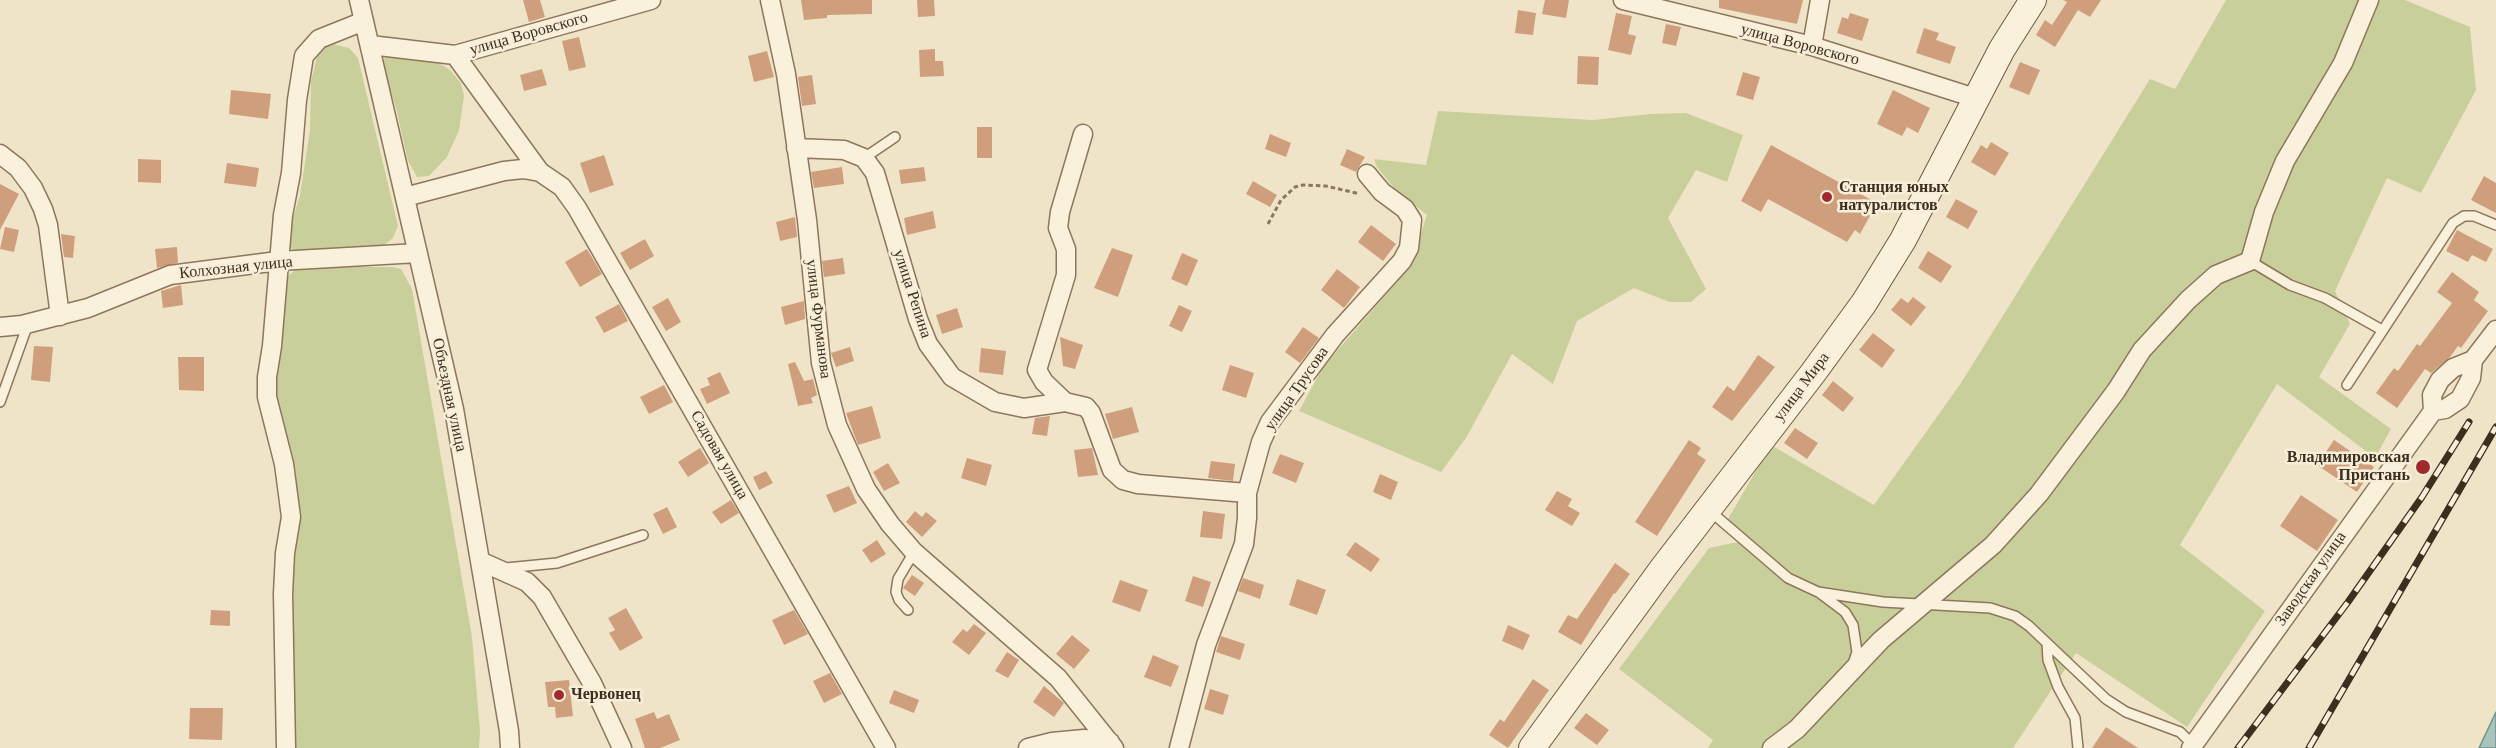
<!DOCTYPE html>
<meta charset="utf-8">
<style>
body{margin:0}
canvas{display:block;background:#f0e4c8}
</style>
<canvas width="2496" height="748"></canvas>
<script>
const ctx = document.querySelector('canvas').getContext('2d');
ctx.lineJoin = 'round';
function fill(path, color) { ctx.fillStyle = color; ctx.fill(path, 'evenodd'); }
const poly = rows => new Path2D(rows.map(r => 'M' + r).join(''));
function stroke(path, color, width, dash) { ctx.strokeStyle = color; ctx.lineWidth = width; ctx.lineCap = dash ? 'butt' : 'round'; ctx.setLineDash(dash || []); ctx.stroke(path); }
function drawText(font, color, halo, rows, align = 'center') {
  ctx.font = font + ' "Times New Roman",serif'; ctx.lineWidth = 5; ctx.setLineDash([]); ctx.textBaseline = 'middle'; ctx.strokeStyle = halo; ctx.fillStyle = color; for (const [text, x, y, turn = 0] of rows) {
    ctx.save(); ctx.translate(x, y); ctx.rotate((+turn || 0) * Math.PI / 180); ctx.textAlign = isNaN(turn) ? turn : align; if (halo) ctx.strokeText(text, 0, 0); ctx.fillText(text, 0, 0); ctx.restore();
  }
}
const green = poly([
 [2226,0,2405,0,2470,27,2476,90,2421,193,2387,178,2335,291,2350,324,2319,377,2391,429,2375,458,2277,384,2180,545,2265,611,2187,727,2076,653,2013,748,1708,748,1713,740,1619,669,1709,548,1733,543,1753,543,1728,519,1771,445,1874,505,1961,383,2150,79,2175,89],
 [328,43,349,48,358,58,398,226,393,238,380,248,307,252,295,250,284,245,300,196,310,129,311,81,317,57,320,46],
 [386,56,439,63,451,71,461,83,464,96,459,130,447,157,429,176,417,177,408,161,396,108,382,62],
 [1438,111,1593,120,1650,114,1686,113,1743,135,1727,182,1696,170,1668,218,1706,289,1691,302,1669,302,1634,288,1577,321,1553,384,1512,354,1466,438,1441,472,1299,411,1323,367,1409,268,1427,215,1394,188,1377,167,1374,159,1426,165],
 [308,267,392,267,401,269,412,289,472,637,480,731,479,748,294,748,290,565,275,400,276,353,283,291,288,276,295,270]
]);
const water = poly([
 [2496,712,2496,748,2479,748,2496,712]
]);
const building = poly([
 [523,0,540,0,545,17,529,22],
 [801,0,872,0,872,14,827,15,827,18,804,20],
 [917,0,934,0,935,16,918,17],
 [1545,0,1569,0,1566,18,1542,14],
 [1719,0,1803,0,1797,24,1719,8],
 [2063,0,2101,0,2090,17,2078,10,2055,47,2036,35,2045,20,2052,25,2067,2],
 [1518,10,1536,13,1533,35,1515,33],
 [1616,13,1632,16,1628,34,1636,36,1631,55,1608,50],
 [1850,13,1869,19,1862,41,1837,33,1842,17,1848,19],
 [1666,24,1681,27,1676,46,1662,43],
 [1924,28,1939,33,1936,40,1956,47,1950,64,1916,53],
 [579,37,586,67,569,71,562,41],
 [935,49,935,61,943,61,944,76,920,77,919,50],
 [767,51,774,77,754,82,748,56],
 [1578,56,1599,57,1598,85,1577,84],
 [2020,62,2040,70,2029,95,2009,87],
 [542,69,547,85,524,91,520,75],
 [1743,72,1760,77,1753,100,1736,95],
 [812,75,816,104,802,106,798,77],
 [231,90,271,94,268,119,229,114],
 [1893,90,1930,108,1918,133,1907,127,1902,136,1877,124],
 [977,127,992,127,992,158,977,158],
 [1270,134,1291,143,1286,157,1265,149],
 [1991,142,2009,153,1995,176,1971,162,1981,145,1987,149],
 [1771,145,1877,203,1860,234,1855,230,1847,242,1768,199,1761,212,1741,201],
 [1347,149,1365,157,1356,172,1340,165],
 [604,155,614,185,590,193,580,163],
 [138,159,161,160,161,183,138,182],
 [227,163,259,168,256,187,224,183],
 [842,167,844,184,814,188,811,172],
 [924,167,926,181,901,184,899,170],
 [2484,176,2496,183,2496,213,2471,200],
 [1253,181,1277,195,1270,207,1246,194],
 [0,184,19,194,0,230],
 [1956,199,1978,211,1968,229,1946,217],
 [933,211,936,228,907,235,904,218],
 [795,217,797,237,780,241,776,222],
 [1371,225,1396,244,1383,261,1358,242],
 [5,227,19,230,14,252,0,249],
 [2457,230,2493,249,2486,262,2472,255,2468,262,2446,251],
 [61,234,75,236,73,258,64,257],
 [645,239,654,256,630,270,620,253],
 [177,247,178,263,157,268,155,249],
 [1112,248,1133,255,1118,297,1094,288],
 [587,249,602,274,580,287,565,262],
 [1928,251,1952,266,1941,283,1918,268],
 [1182,253,1198,260,1187,286,1171,279],
 [843,258,845,274,824,277,822,261],
 [1337,269,1360,287,1344,308,1321,290],
 [2452,272,2479,292,2474,300,2488,311,2461,348,2458,346,2450,357,2431,373,2425,369,2397,408,2376,393,2394,368,2398,371,2417,344,2420,346,2452,303,2437,292],
 [181,285,183,305,163,308,161,291],
 [1913,297,1926,307,1911,326,1891,310,1901,298,1908,303],
 [668,298,681,322,666,331,652,307],
 [804,301,805,319,785,325,781,307],
 [619,304,628,321,604,333,595,317],
 [1179,305,1192,311,1182,332,1169,326],
 [957,308,963,327,942,334,936,315],
 [1303,327,1319,338,1300,363,1285,352],
 [1873,333,1895,350,1882,368,1859,350],
 [1060,337,1083,345,1075,369,1063,366],
 [34,346,53,347,50,382,31,380],
 [850,347,854,361,836,367,831,353],
 [981,348,1006,351,1003,375,979,372],
 [1758,355,1775,367,1732,421,1712,407,1727,386,1734,391],
 [178,357,204,357,204,391,179,390],
 [795,362,804,381,813,379,817,395,811,398,813,403,798,406,788,364],
 [1230,365,1254,373,1246,398,1222,390],
 [720,372,730,393,707,404,700,389,710,385,707,378],
 [1833,381,1854,398,1843,412,1822,395],
 [664,385,673,402,649,414,640,397],
 [872,406,881,438,858,445,846,413],
 [1132,407,1139,432,1113,439,1105,414],
 [1050,416,1047,436,1032,434,1035,418],
 [1795,428,1818,443,1807,459,1784,443],
 [1689,440,1701,448,1697,454,1706,460,1657,536,1635,522],
 [2334,440,2374,467,2357,492,2317,465],
 [700,448,709,463,688,477,678,462],
 [1092,448,1098,475,1078,477,1074,450],
 [1280,454,1304,463,1296,483,1272,473],
 [967,458,992,465,986,486,961,478],
 [1211,461,1235,464,1233,481,1208,478],
 [888,463,900,483,884,491,873,472],
 [766,471,773,483,759,490,753,477],
 [1380,474,1398,482,1391,500,1373,492],
 [849,486,857,503,834,513,826,495],
 [1557,491,1572,499,1568,506,1580,513,1572,526,1545,510],
 [2301,495,2338,520,2317,551,2280,526],
 [731,500,739,513,721,524,712,512],
 [667,507,677,527,663,534,653,514],
 [915,511,922,517,926,512,937,521,922,537,906,522],
 [1203,511,1225,514,1222,539,1200,537],
 [877,540,886,554,871,563,862,550],
 [1355,542,1380,559,1371,572,1346,555],
 [1615,563,1630,574,1615,594,1614,593,1581,645,1558,632,1568,615,1577,619],
 [912,575,924,583,915,596,903,588],
 [1193,576,1211,582,1203,607,1185,601],
 [1243,578,1264,585,1260,599,1238,591],
 [1297,579,1326,590,1317,615,1289,605],
 [1120,580,1148,590,1140,612,1112,602],
 [626,608,643,638,620,651,609,633,615,630,608,618],
 [211,610,230,611,230,626,210,625],
 [794,610,808,634,784,645,772,620],
 [974,624,986,633,969,655,952,642,963,629,967,632],
 [1508,625,1530,635,1523,650,1502,641],
 [1072,635,1090,650,1074,669,1056,654],
 [1221,636,1245,644,1240,660,1216,652],
 [1007,652,1019,660,1008,678,995,671],
 [1153,655,1179,666,1171,687,1144,677],
 [830,673,842,694,824,703,813,681],
 [1533,679,1549,690,1508,748,1489,735,1500,719,1504,722],
 [569,680,573,716,556,718,555,707,548,707,545,682],
 [1044,686,1064,703,1054,717,1033,702],
 [1210,689,1229,695,1223,715,1204,709],
 [894,690,919,700,914,713,889,703],
 [190,708,223,708,222,740,189,739],
 [654,712,657,719,669,714,680,740,660,748,645,748,635,719],
 [1586,713,1609,730,1597,745,1574,728],
 [2106,727,2138,748,2092,748]
]);
const path = poly([
 [1268,224,1281,200,1295,187,1303,185,1326,186,1360,194]
]);
const lane = poly([
 [864,158,895,137],
 [2250,261,2290,285,2325,298,2382,330],
 [2347,385,2453,223,2464,216,2474,216,2496,225],
 [0,402,28,324],
 [1710,511,1788,578,1818,592,1883,602,1990,608,2015,616,2029,626,2106,699,2126,712,2180,732,2193,745],
 [506,568,557,563,643,535],
 [1821,594,1845,612,1853,625,1857,652,1853,664],
 [908,610,899,600,896,592,898,579,914,552],
 [2047,643,2048,660,2058,687,2075,718,2078,748]
]);
const street = poly([
 [359,0,454,409,509,731,510,748],
 [770,0,786,74,807,220,821,363,837,425,866,489,890,524,914,552,1058,678,1114,748],
 [1623,0,1812,46,1975,98],
 [370,45,455,55,651,0],
 [1812,46,1820,0],
 [455,55,540,172,562,187,577,208,886,748],
 [796,148,844,150,864,158,875,173,918,319,928,344,952,377,995,402,1024,408,1065,402,1086,407,1091,413,1112,470,1123,480,1138,484,1247,493],
 [0,154,18,168,33,188,43,209,48,225,60,316],
 [405,197,504,171,523,169,540,172],
 [0,327,22,325,88,308,170,275,278,261,418,253],
 [1065,402,1044,382,1037,370,1066,275,1066,249,1058,228,1060,212,1083,134],
 [2433,411,2445,409,2460,399,2471,378,2473,360],
 [480,561,527,582,542,597,592,683,622,748],
 [286,748,283,594,285,553,291,517,284,464,267,397,267,377,272,346,283,215,291,173,297,100,304,56,319,39,364,21],
 [1028,748,1052,742,1084,739,1110,742],
 [1179,748,1206,645,1244,544,1247,518,1247,493,1261,442,1270,422,1335,335,1402,261,1409,248,1412,220,1405,209,1382,192,1367,174],
 [1772,748,1797,729,1881,640,1993,545,2039,494,2116,391,2142,350,2188,300,2216,275,2250,261,2264,212,2285,161,2343,63,2369,0],
 [2191,748,2433,411,2432,395,2440,380,2453,368,2473,360,2496,330]
]);
const secondary = poly([
 [1532,748,1663,568,1813,373,1864,303,1903,240,2002,49,2033,0]
]);
const rail = poly([
 [2238,748,2348,602,2422,497,2469,422],
 [2309,748,2496,427]
]);
const markers = [
 [1827,197,6,"#9e2a2b"],
 [2423,467,8,"#9e2a2b"],
 [559,695,6,"#9e2a2b"]
];
const streetNames = [
 ["улица Воровского",529,34,-16],
 ["улица Воровского",1800,45,15],
 ["Колхозная улица",236,268,-6],
 ["улица Репина",912,294,72],
 ["улица Фурманова",818,319,83],
 ["улица Мира",1802,387,-53],
 ["улица Трусова",1297,389,-55],
 ["Объездная улица",449,395,78],
 ["Садовая улица",719,455,60],
 ["Заводская улица",2311,579,-55]
];
const poiNames = [
 ["Станция юных",1839,188],
 ["натуралистов",1839,206],
 ["Владимировская",2410,458,"right"],
 ["Пристань",2410,476,"right"],
 ["Червонец",571,695]
];
fill(green, '#c9cf9b');
fill(water, '#a9c4bc');
stroke(water, '#6f938a', 1.5);
fill(building, '#cf9f7d');
stroke(lane, '#8d765c', 12);
stroke(street, '#8d765c', 21);
stroke(secondary, '#6f573f', 28);
stroke(path, '#8d765c', 3, [4.5, 3]);
stroke(lane, '#faf1dc', 9);
stroke(street, '#faf1dc', 18);
stroke(secondary, '#faf1dc', 26);
stroke(rail, '#3d2e20', 7);
stroke(rail, '#f7eed8', 4.5, [14]);
for (const [x, y, r, color] of markers) { const dot = new Path2D(); dot.arc(x, y, r, 0, 2 * Math.PI); ctx.fillStyle = color; ctx.fill(dot); stroke(dot, '#f7eed8', 2); }
drawText('16px', '#3d2e20', '#f7eed8', streetNames);
drawText('bold 16px', '#3d2e20', '#f7eed8', poiNames, 'left');
</script>
